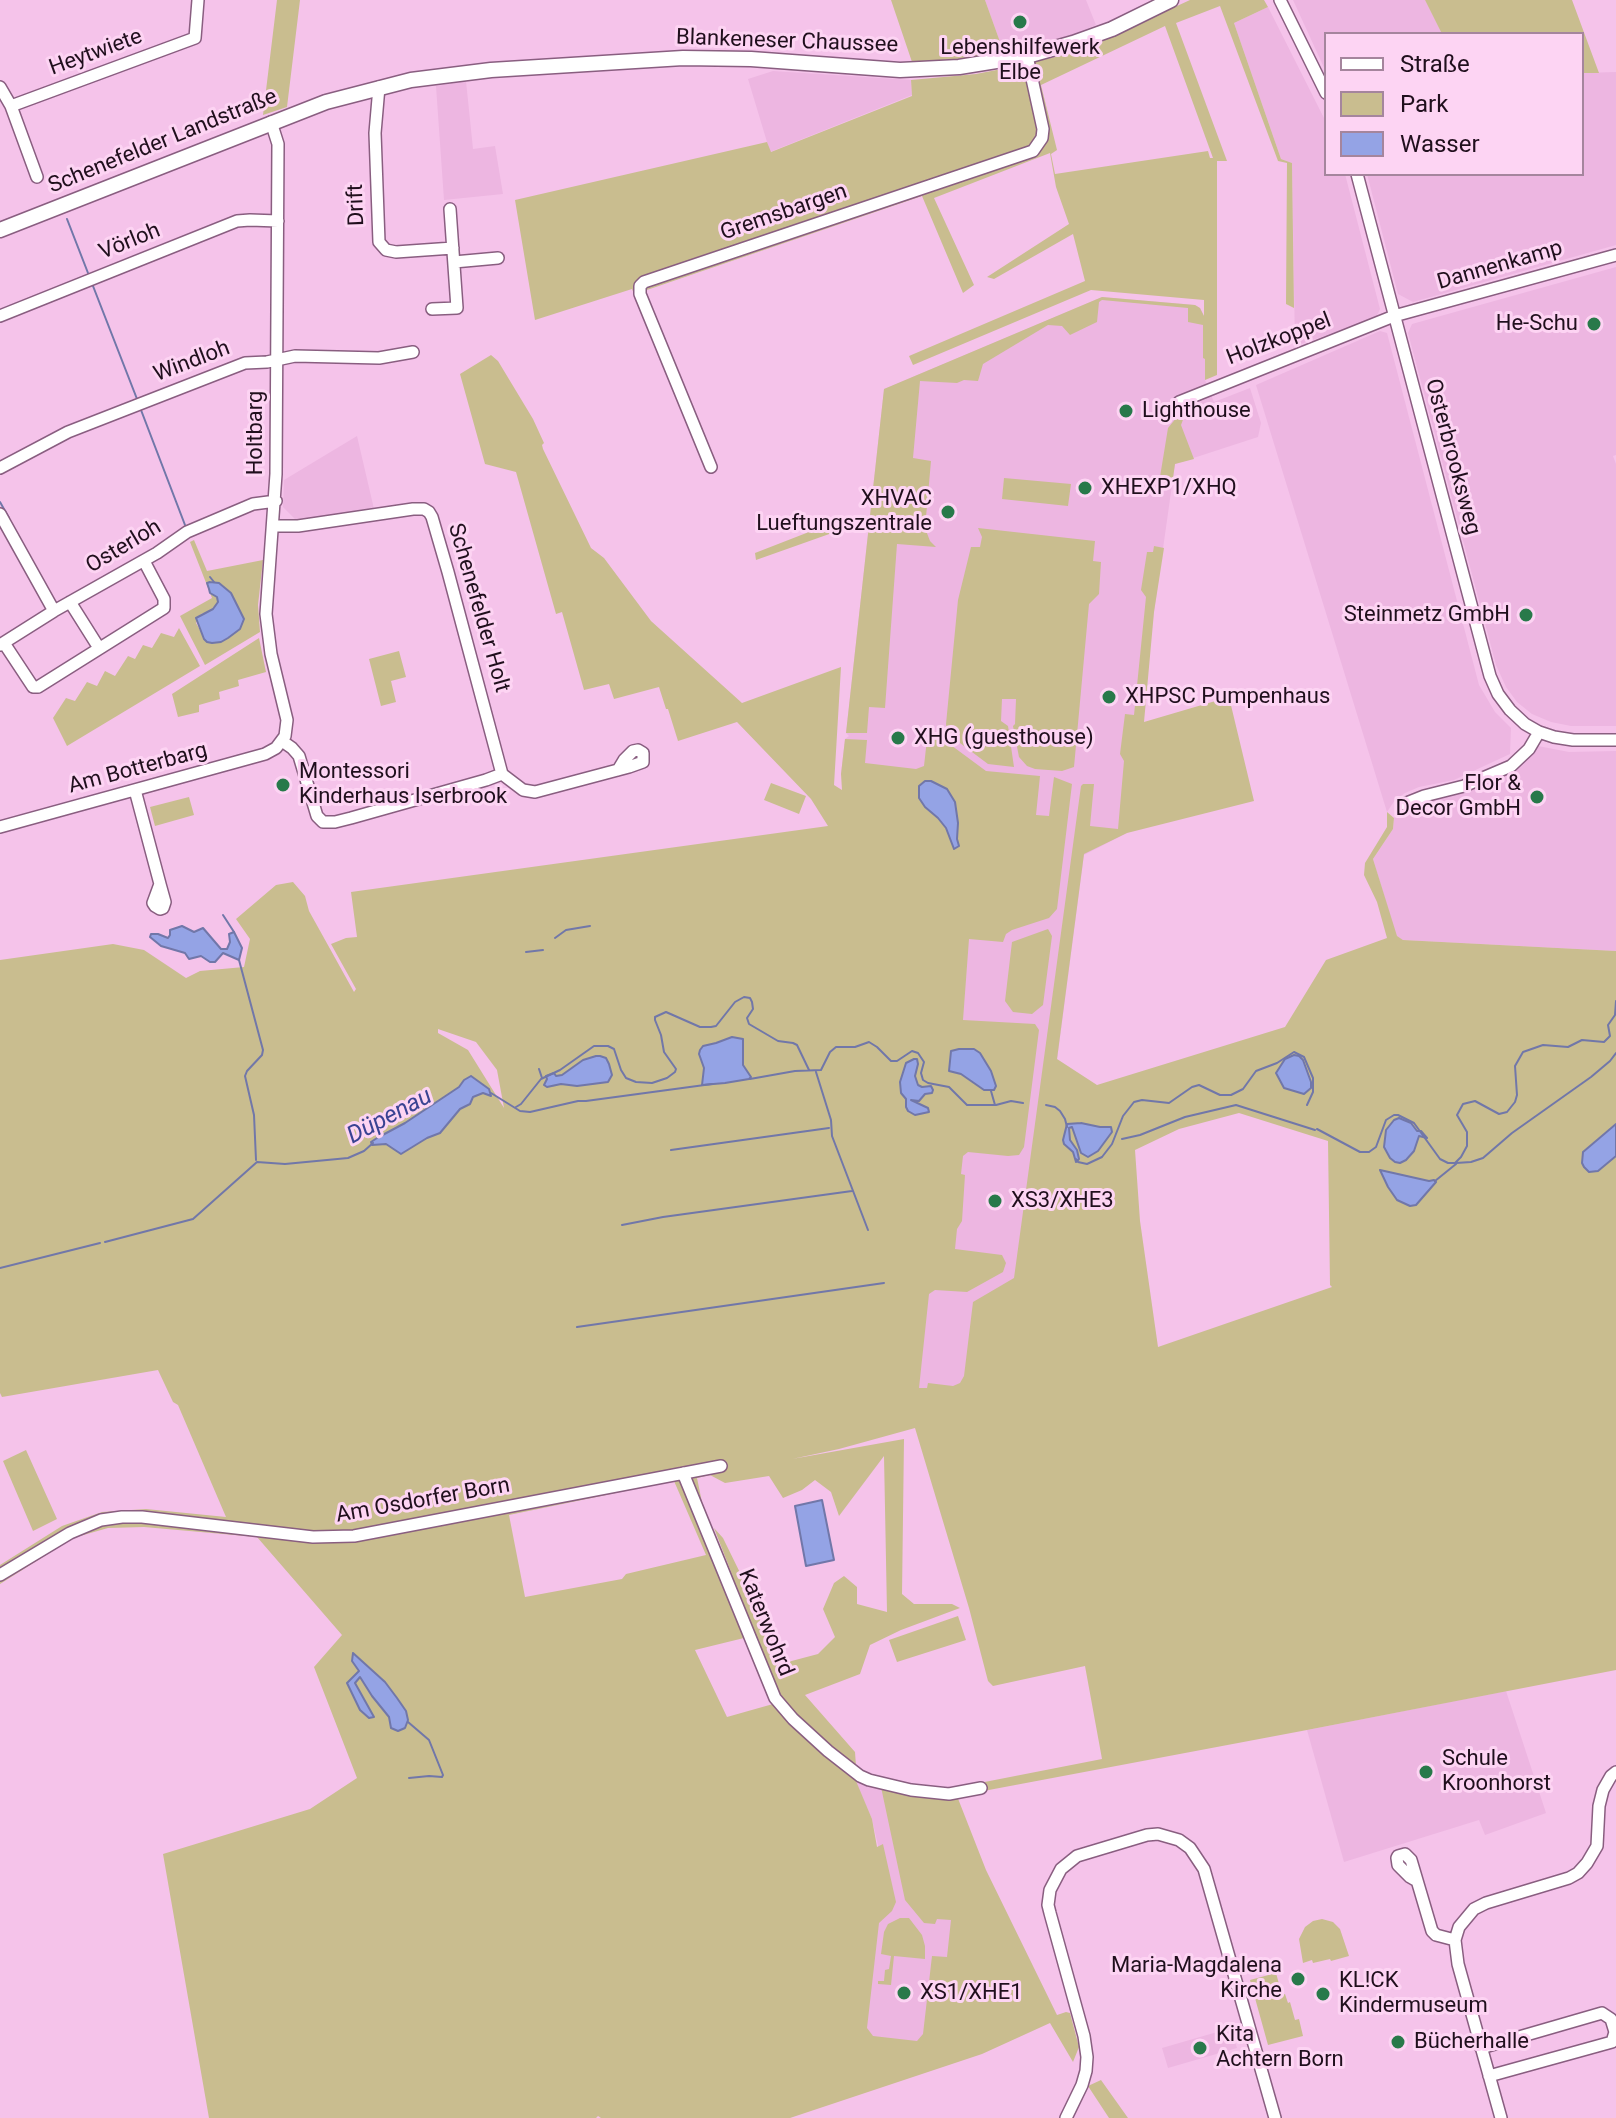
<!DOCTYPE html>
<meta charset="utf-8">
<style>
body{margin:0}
#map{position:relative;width:1616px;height:2118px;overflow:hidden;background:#f5c3ea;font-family:Roboto,sans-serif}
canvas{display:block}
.legend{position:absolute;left:1324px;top:32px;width:260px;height:144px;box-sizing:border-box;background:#fdd4f3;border:2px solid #a5859d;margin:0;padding:10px 14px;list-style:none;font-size:24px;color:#200f1d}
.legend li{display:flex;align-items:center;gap:16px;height:40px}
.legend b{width:40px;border:2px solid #a5859d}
</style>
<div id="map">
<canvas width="1616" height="2118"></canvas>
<ul class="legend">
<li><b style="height:10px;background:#fff"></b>Straße</li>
<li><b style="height:22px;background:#c9bd8f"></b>Park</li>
<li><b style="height:22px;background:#94a3e5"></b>Wasser</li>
</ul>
</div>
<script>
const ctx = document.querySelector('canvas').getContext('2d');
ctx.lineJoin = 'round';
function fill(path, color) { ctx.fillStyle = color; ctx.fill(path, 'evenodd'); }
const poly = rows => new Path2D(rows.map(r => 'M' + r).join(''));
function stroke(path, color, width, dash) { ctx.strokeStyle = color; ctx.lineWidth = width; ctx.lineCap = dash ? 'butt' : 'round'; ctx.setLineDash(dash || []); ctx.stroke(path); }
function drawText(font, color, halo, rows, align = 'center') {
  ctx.font = font + ' Roboto,sans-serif'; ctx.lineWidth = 6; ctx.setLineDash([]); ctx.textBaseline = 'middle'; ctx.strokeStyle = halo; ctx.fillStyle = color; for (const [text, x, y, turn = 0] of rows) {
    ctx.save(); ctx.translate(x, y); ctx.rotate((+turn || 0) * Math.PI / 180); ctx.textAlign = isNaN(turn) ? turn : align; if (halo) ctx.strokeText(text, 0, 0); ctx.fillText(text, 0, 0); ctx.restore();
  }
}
const built = poly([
 [985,0,1086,0,1096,25,1072,35,1004,53],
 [1293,0,1425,0,1442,34,1326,34,1326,72],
 [1268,7,1326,122,1326,174,1345,174,1380,309,1376,318,1295,346,1292,163,1281,159,1234,23],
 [773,71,911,80,912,95,770,152,748,79],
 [1616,72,1616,245,1413,302,1398,294,1367,174,1582,174,1582,73],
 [466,81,473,149,495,146,503,194,444,200,436,86],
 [1616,267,1616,455,1613,456,1616,464,1616,726,1571,726,1551,722,1532,714,1517,702,1506,687,1496,665,1408,333,1412,324],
 [1102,297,1195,305,1200,308,1205,318,1205,380,1214,402,1250,388,1261,423,1258,437,1175,464,1154,612,1127,833,1084,855,1017,1365,949,1391,906,1387,958,891,943,867,841,774,845,739,849,736,846,733,884,389],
 [1380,331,1387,333,1479,685,1495,712,1511,728,1510,754,1454,780,1419,787,1405,793,1395,800,1387,812,1256,385],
 [357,436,374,509,296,520,283,507,284,480],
 [1538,746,1569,752,1616,751,1616,951,1403,940,1396,936,1373,859,1393,829,1394,818,1403,810,1518,766,1531,756],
 [1506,1691,1546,1813,1485,1835,1479,1820,1344,1862,1307,1730],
 [855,1781,942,1800,966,1855,946,2056,853,2046,868,1915,891,1903,872,1819],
 [1231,2028,1237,2048,1168,2068,1162,2048]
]);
const green = poly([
 [277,0,300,0,287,107,263,115],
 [891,0,985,0,1004,53,957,59,912,62],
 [1190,0,1264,0,1268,7,1234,23,1281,159,1292,163,1294,308,1286,304,1287,163,1278,161,1220,6,1176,23,1227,161,1217,161,1217,375,1205,380,1205,359,1203,358,1203,325,1188,322,1188,308,1102,300,1099,302,1097,322,1070,335,1062,326,1048,325,983,364,978,381,964,380,957,383,920,381,913,458,931,461,925,528,930,541,936,547,897,544,885,708,869,707,867,733,846,733,884,389,1102,297,1195,305,1200,308,1204,316,1204,300,1091,290,913,365,909,356,1085,281,1073,234,994,279,987,277,1069,224,1056,187,1050,153,934,198,974,285,963,293,922,196,644,291,634,294,632,289,535,320,515,200,767,142,771,152,912,96,911,80,976,74,1017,66,1068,54,1099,42],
 [1165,26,1213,158,1210,158,1208,151,1055,174,1051,154,1057,150,1041,85],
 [1425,0,1572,0,1599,73,1582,73,1582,34,1442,34],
 [491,355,498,361,533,419,544,443,542,445,543,449,591,548,604,558,651,621,742,703,841,667,834,785,842,790,841,774,845,739,867,740,865,763,916,769,924,766,927,739,944,740,986,771,1040,776,1036,815,1049,816,1054,777,1072,784,1057,909,1049,918,1012,930,1006,934,1003,942,969,939,963,1020,1035,1024,1039,1030,1024,1147,1019,1155,1008,1156,968,1152,963,1156,961,1174,965,1175,962,1221,957,1229,955,1249,1002,1255,1006,1263,1003,1272,967,1292,935,1290,929,1294,919,1388,927,1388,928,1383,953,1386,960,1383,964,1376,973,1302,1014,1278,1081,786,1083,784,1094,784,1090,826,1118,829,1124,761,1120,754,1125,714,1134,715,1146,597,1141,590,1147,552,1153,552,1154,546,1164,548,1154,612,1144,722,1229,697,1254,801,1127,833,1084,854,1057,1059,1097,1085,1285,1027,1326,960,1387,938,1377,902,1364,875,1365,863,1387,827,1387,812,1394,818,1393,829,1373,859,1397,936,1403,940,1616,951,1616,1670,1307,1730,957,1796,986,1870,1057,2015,1066,2012,1070,2013,1079,2047,1073,2062,1050,2023,982,2054,790,2118,601,2118,598,2116,596,2118,209,2118,163,1854,310,1809,357,1778,314,1667,342,1635,257,1537,144,1527,108,1528,73,1538,0,1584,0,1565,62,1526,102,1512,146,1509,226,1517,178,1405,173,1402,158,1370,2,1397,0,1393,0,960,113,944,144,950,186,978,200,971,244,967,250,939,236,919,276,885,293,882,305,896,309,911,354,992,356,989,331,944,346,938,357,937,351,892,828,826,811,799,737,722,678,741,668,709,666,709,659,687,614,699,609,684,584,690,562,612,556,614,516,472,485,464,460,374],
 [438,1029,476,1042,497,1070,504,1108,468,1050,438,1033],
 [464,1080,491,1095,483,1093,473,1097,470,1104,460,1109,440,1133,427,1138,401,1154,386,1144,372,1145,371,1142,377,1138,405,1123,459,1087],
 [1239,1113,1328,1141,1330,1285,1332,1287,1158,1347,1140,1221,1135,1150,1179,1129],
 [915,1428,969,1608,988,1681,993,1686,1085,1666,1102,1759,959,1787,940,1789,868,1776,856,1766,855,1752,805,1695,860,1674,870,1645,901,1630,960,1608,952,1604,914,1604,902,1594,904,1439,792,1459,839,1449],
 [884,1456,887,1612,857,1604,857,1587,844,1576,834,1583,823,1609,835,1637,818,1654,784,1663,760,1620,747,1587,723,1538,714,1528,733,1577,703,1507,697,1478,710,1475,725,1483,769,1476,783,1498,802,1490,815,1480,831,1492,839,1516],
 [674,1481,706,1555,626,1574,622,1579,525,1597,509,1515],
 [744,1638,773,1704,727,1717,695,1650],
 [856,1781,881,1787,905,1900,924,1923,935,1924,937,1919,951,1920,947,1957,932,1956,923,2034,917,2041,873,2036,867,2028,879,1923,892,1911,896,1902,883,1844,877,1847,872,1819],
 [1199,403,1201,410,1184,417,1181,425,1194,459,1175,464,1172,485,1159,483,1168,428,1181,412],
 [1004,478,1071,484,1068,506,1002,499],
 [850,516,849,527,756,560,755,553],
 [978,528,1095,541,1093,561,1101,562,1099,594,1089,604,1074,767,1062,771,1035,769,1027,766,1019,757,1013,726,1015,724,1016,699,1002,699,1001,721,1008,726,1014,767,988,764,948,734,946,724,958,600,971,547,980,547,982,537],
 [194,540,207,571,263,560,258,605,260,632,205,665,180,616,212,598,190,542],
 [231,593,244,619,240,629,228,638,212,643,207,642,196,623,201,614,208,612,215,606,218,602,217,596],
 [179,628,200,666,67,746,53,718,66,698,75,701,87,682,97,686,105,671,115,676,128,656,135,659,143,645,152,648,161,633,174,637],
 [259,638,266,672,238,680,239,686,219,692,220,699,199,705,199,712,178,717,172,694],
 [399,651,406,677,391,681,396,702,381,706,369,659],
 [771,783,806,796,799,814,764,800],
 [189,797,194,815,155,826,150,807],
 [1048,929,1052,936,1043,1005,1032,1014,1013,1012,1005,1001,1012,942],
 [26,1450,57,1519,33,1531,3,1461],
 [958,1616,966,1640,897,1662,889,1640],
 [900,1918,909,1918,922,1935,925,1946,925,1959,894,1956,891,1985,878,1984,878,1981,884,1981,885,1970,889,1969,891,1956,881,1954,884,1932,888,1924],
 [1322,1919,1333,1922,1340,1929,1349,1956,1331,1961,1330,1959,1313,1963,1312,1960,1303,1963,1299,1939,1305,1927,1313,1921],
 [1276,1973,1282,1995,1285,1994,1288,2003,1290,2002,1295,2020,1299,2019,1303,2036,1268,2045,1250,1980],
 [1101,2080,1128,2118,1109,2118,1088,2086]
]);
const water = poly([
 [210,582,219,583,231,593,244,619,240,629,228,638,221,642,212,643,207,642,204,639,196,618,213,609,218,602,217,597,210,593,209,589,207,583,210,582],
 [925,781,931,781,947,789,955,802,958,823,957,839,959,846,954,849,946,828,938,818,925,807,919,798,919,786,925,781],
 [182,926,194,932,203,928,221,949,227,949,230,942,229,934,234,932,242,948,239,960,223,953,215,962,210,962,201,956,189,959,185,953,161,946,150,937,151,934,158,934,168,938,170,935,170,930,182,926],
 [732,1037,743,1039,743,1065,751,1077,749,1079,725,1083,702,1085,704,1068,699,1054,700,1050,703,1046,716,1043,732,1037],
 [959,1049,974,1049,980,1053,991,1071,996,1086,994,1090,984,1090,961,1074,949,1071,951,1051,959,1049],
 [1294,1055,1299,1056,1303,1060,1311,1082,1311,1088,1304,1094,1284,1088,1276,1073,1285,1059,1294,1055],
 [596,1056,600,1056,606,1058,609,1064,612,1075,608,1082,577,1086,561,1084,547,1087,544,1085,547,1079,546,1076,554,1073,556,1076,562,1075,583,1060,596,1056],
 [914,1059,917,1059,918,1064,915,1076,918,1085,922,1087,931,1086,933,1090,932,1093,925,1094,919,1101,911,1100,928,1108,929,1112,915,1115,908,1111,906,1107,906,1099,901,1093,900,1082,906,1063,914,1059],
 [471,1076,489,1089,491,1096,483,1093,473,1097,470,1104,460,1109,440,1133,427,1138,401,1154,386,1144,372,1145,371,1142,377,1138,405,1123,459,1087,464,1080,471,1076],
 [1399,1118,1411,1123,1417,1131,1421,1131,1427,1138,1419,1136,1414,1151,1406,1160,1400,1163,1395,1162,1390,1158,1384,1147,1386,1130,1394,1120,1399,1118],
 [1081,1123,1100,1127,1111,1127,1112,1132,1098,1151,1088,1157,1081,1153,1072,1127,1069,1128,1070,1140,1077,1150,1079,1159,1076,1162,1073,1152,1064,1144,1063,1140,1067,1124,1081,1123],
 [1616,1124,1616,1156,1598,1171,1589,1172,1584,1167,1582,1163,1583,1152,1616,1124],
 [1380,1170,1429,1181,1434,1180,1436,1182,1416,1205,1410,1206,1397,1200,1388,1187,1380,1170],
 [822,1500,834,1560,806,1566,795,1506,822,1500],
 [353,1653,385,1682,397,1698,406,1711,408,1720,405,1728,398,1731,391,1728,389,1717,372,1696,360,1677,355,1683,374,1717,369,1718,360,1710,347,1683,359,1671,352,1661,353,1653]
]);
const stream = poly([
 [67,219,88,273],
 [93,286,137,399],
 [141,410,185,525],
 [0,502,9,518],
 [210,577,214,582],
 [223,915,234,932],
 [555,938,566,930,590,926],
 [526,952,543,950],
 [239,960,263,1050,262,1055,247,1071,245,1076,254,1115,256,1160],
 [539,1069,542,1078],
 [816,1072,831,1120,832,1136,868,1230],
 [750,1079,795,1071,821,1070,830,1052,836,1047,855,1047,869,1042,877,1047,891,1061,897,1061,912,1051,918,1053,924,1062,921,1073,923,1080,928,1083,949,1087,967,1105,996,1105,1011,1101,1023,1103],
 [991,1091,995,1105],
 [491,1093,520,1111,530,1112,578,1101,586,1101,712,1084],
 [1046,1105,1055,1107,1060,1111,1065,1119,1067,1127],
 [516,1107,521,1104,541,1079,560,1070,594,1046,608,1046,614,1049,621,1070,626,1078,636,1082,652,1083,667,1078,675,1072,676,1069,664,1052,661,1035,655,1020,655,1017,666,1012,700,1027,711,1027,716,1026,735,1002,744,997,750,998,752,1002,753,1009,747,1018,749,1024,778,1041,793,1043,797,1045,809,1070],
 [1317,1129,1360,1152,1369,1152,1376,1147,1386,1120,1394,1115,1398,1115,1414,1123,1440,1159,1448,1163,1455,1163,1461,1157,1467,1146,1467,1132,1457,1115,1463,1104,1475,1101,1499,1114,1507,1112,1515,1102,1517,1095,1515,1066,1523,1052,1543,1045,1568,1047,1582,1040,1604,1042,1610,1036,1608,1025,1615,1015,1616,1001],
 [1122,1139,1140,1135,1185,1117,1236,1105,1315,1130],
 [671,1150,829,1128],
 [1076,1159,1078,1162,1087,1164,1102,1157,1112,1144,1123,1116,1134,1102,1142,1100,1169,1103,1192,1087,1199,1085,1220,1095,1231,1095,1243,1089,1256,1071,1277,1063,1294,1052,1304,1057,1313,1078,1313,1092,1307,1105],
 [1456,1163,1471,1162,1483,1158,1512,1133,1591,1077,1610,1061,1616,1053],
 [1435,1181,1456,1164],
 [622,1225,663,1217,852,1191],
 [105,1242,193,1219,257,1162,285,1164,348,1158,364,1151,373,1143],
 [0,1268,100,1243],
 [577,1327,884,1283],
 [408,1722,429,1740,443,1775,442,1777,429,1776,409,1778]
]);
const minor = poly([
 [1280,0,1326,93],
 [0,87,11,106,37,177],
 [379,87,375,133,379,242,386,250,396,252,453,248],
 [11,106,195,38,198,0],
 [1357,174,1490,676,1498,694,1510,710,1525,724,1539,732,1554,737,1573,740,1616,740],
 [454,262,498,258],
 [432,309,457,308,450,209],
 [0,316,237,221,250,220,278,221],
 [1179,402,1394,316,1616,255],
 [711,467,640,294,640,286,644,282,1033,151,1042,138,1043,129,1027,56],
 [0,468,68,432,245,363,267,362,295,356,379,358,413,352],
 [0,514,54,611],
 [274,526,298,526,413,509,424,509,429,512,432,517,448,572,502,774,486,780,351,818,335,822,323,822,317,816,299,756,292,748,282,741],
 [70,602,99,648],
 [4,643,33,687,38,687,164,608,164,599,144,561],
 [0,645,54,611,157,553,187,532,253,504,276,501],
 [502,774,523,790,535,792,629,767,643,762,643,753,638,750,633,751,624,760,618,770],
 [135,790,160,884,153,903,155,906,160,909,163,908,165,902,160,884],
 [1404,804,1424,796,1464,786,1511,766,1529,749,1539,732],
 [0,827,265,754,276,748,285,736,287,720,271,654,266,614,276,474,278,144,271,122],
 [683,1473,775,1698,793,1719,828,1751,860,1776,869,1780,911,1790,949,1794,981,1788],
 [0,1575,70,1533,101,1520,122,1517,142,1517,313,1537,354,1536,721,1466],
 [1417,1881,1410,1877,1398,1865,1397,1858,1398,1856,1405,1854,1411,1860,1432,1931,1436,1935,1455,1940],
 [1481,2048,1602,2013,1611,2019,1615,2032,1612,2042,1489,2076],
 [1066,2118,1082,2085,1086,2071,1087,2057,1084,2036,1050,1913,1048,1905,1050,1890,1061,1869,1077,1856,1147,1835,1158,1834,1179,1840,1190,1848,1204,1869,1275,2118],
 [1501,2118,1458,1964,1455,1940,1459,1927,1474,1909,1486,1903,1569,1878,1578,1873,1587,1863,1597,1846,1599,1806,1603,1790,1611,1776,1616,1772]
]);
const major = poly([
 [0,230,326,102,411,80,491,70,683,58,751,59,900,70,959,67,1027,56,1073,43,1112,29,1171,0]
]);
const markers = [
 [1020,22,8,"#28794a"],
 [1594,324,8,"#28794a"],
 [1126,411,8,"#28794a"],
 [1085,488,8,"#28794a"],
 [948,512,8,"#28794a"],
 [1526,615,8,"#28794a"],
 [1109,697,8,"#28794a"],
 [898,738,8,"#28794a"],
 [283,785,8,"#28794a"],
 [1537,797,8,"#28794a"],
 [995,1201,8,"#28794a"],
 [1426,1772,8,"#28794a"],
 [1298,1979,8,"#28794a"],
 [904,1993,8,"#28794a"],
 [1323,1994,8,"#28794a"],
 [1398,2042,8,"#28794a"],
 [1200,2048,8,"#28794a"]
];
const streetNames = [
 ["Blankeneser Chaussee",787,42,2],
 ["Heytwiete",96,53,-20],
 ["Schenefelder Landstraße",163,142,-22],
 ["Drift",357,205,-92],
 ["Gremsbargen",784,213,-19],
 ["Vörloh",130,242,-22],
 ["Dannenkamp",1500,266,-16],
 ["Holzkoppel",1279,340,-21],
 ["Windloh",192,362,-21],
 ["Holtbarg",256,433,-90],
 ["Osterbrooksweg",1452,457,75],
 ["Osterloh",124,547,-31],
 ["Schenefelder Holt",478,608,74],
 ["Am Botterbarg",138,769,-15],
 ["Am Osdorfer Born",423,1501,-10],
 ["Katerwohrd",765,1623,68]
];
const poiNames = [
 ["Lebenshilfewerk",1020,48,"center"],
 ["Elbe",1020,73,"center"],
 ["He-Schu",1578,324,"right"],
 ["Lighthouse",1142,411],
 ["XHEXP1/XHQ",1101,488],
 ["XHVAC",932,499,"right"],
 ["Lueftungszentrale",932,524,"right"],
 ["Steinmetz GmbH",1510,615,"right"],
 ["XHPSC Pumpenhaus",1125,697],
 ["XHG (guesthouse)",914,738],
 ["Montessori",299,772],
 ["Kinderhaus Iserbrook",299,797],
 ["Flor &",1521,784,"right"],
 ["Decor GmbH",1521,809,"right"],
 ["XS3/XHE3",1011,1201],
 ["Schule",1442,1759],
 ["Kroonhorst",1442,1784],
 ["Maria-Magdalena",1282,1966,"right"],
 ["Kirche",1282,1991,"right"],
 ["KL!CK",1339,1981],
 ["Kindermuseum",1339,2006],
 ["XS1/XHE1",920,1993],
 ["Kita",1216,2035],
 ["Achtern Born",1216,2060],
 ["Bücherhalle",1414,2042]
];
const waterNames = [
 ["Düpenau",390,1117,-28]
];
fill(built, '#edb6e1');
fill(green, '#c9bd8f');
fill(water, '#94a3e5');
stroke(water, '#7177a9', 2);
stroke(stream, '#7177a9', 2);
stroke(minor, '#895e80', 14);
stroke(major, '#895e80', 17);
stroke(minor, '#fff', 11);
stroke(major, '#fff', 14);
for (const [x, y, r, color] of markers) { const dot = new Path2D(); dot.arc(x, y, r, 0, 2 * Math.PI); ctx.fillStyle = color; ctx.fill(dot); stroke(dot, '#fdd4f3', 3); }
drawText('22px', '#200f1d', '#fdd4f3', streetNames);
drawText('22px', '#200f1d', '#fdd4f3', poiNames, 'left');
drawText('italic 24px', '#3a4392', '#fdd4f3', waterNames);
</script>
